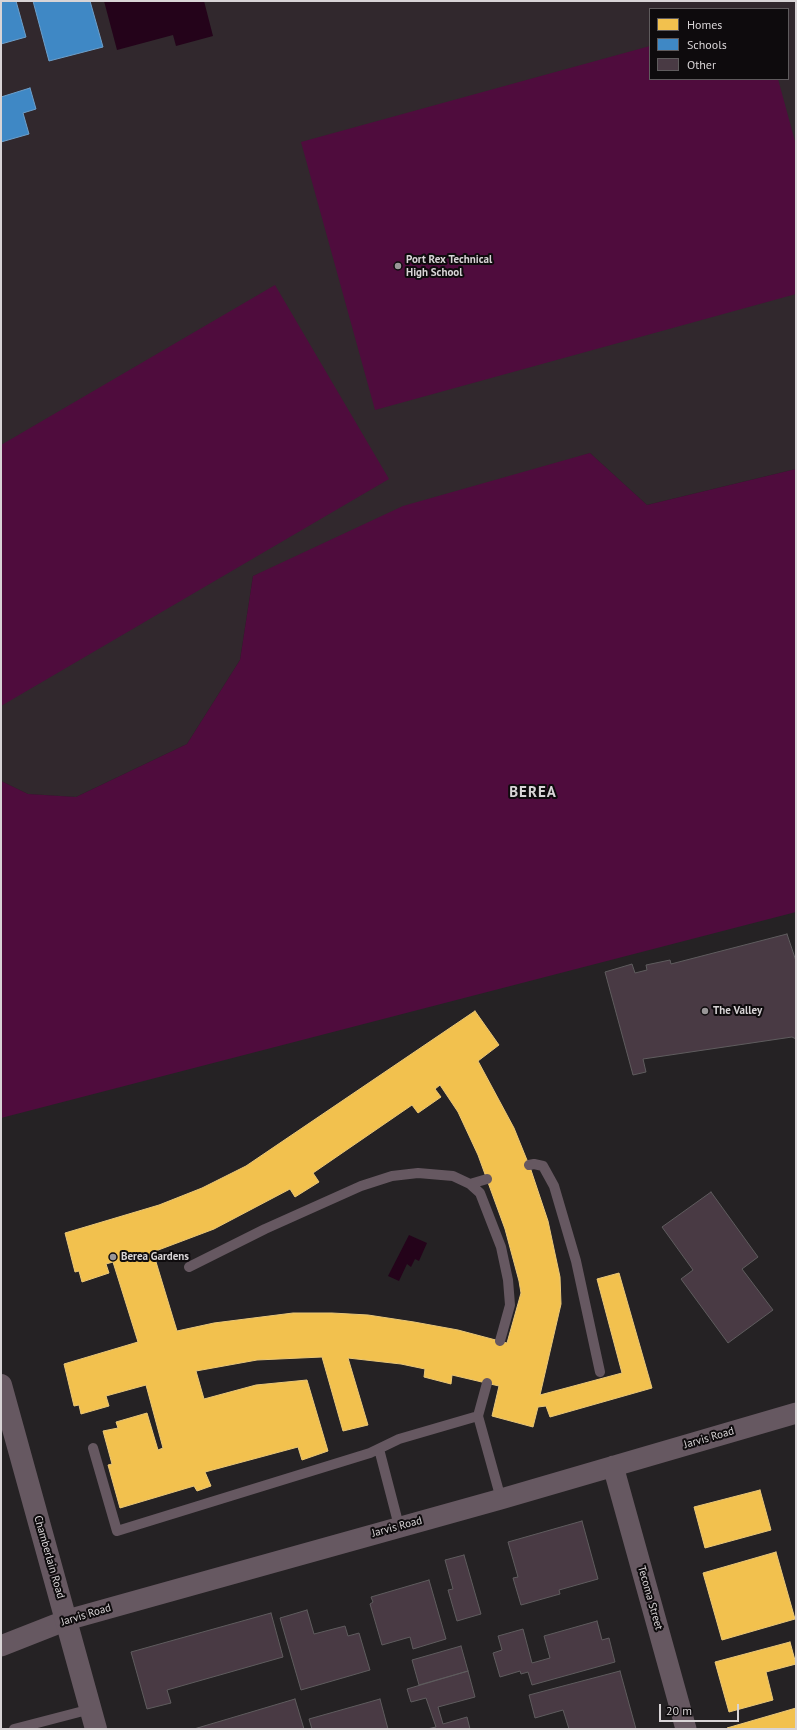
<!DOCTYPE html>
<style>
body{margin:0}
#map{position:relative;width:797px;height:1730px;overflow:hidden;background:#252224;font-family:"PT Sans",sans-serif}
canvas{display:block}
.frame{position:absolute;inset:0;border:2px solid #d8d4d6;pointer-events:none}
.legend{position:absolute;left:649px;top:8px;width:140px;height:72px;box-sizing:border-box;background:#0e0b0d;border:1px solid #5f5b5d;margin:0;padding:5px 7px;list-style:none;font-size:12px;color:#d8d4d6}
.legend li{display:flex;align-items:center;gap:8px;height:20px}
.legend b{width:20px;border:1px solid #5f5b5d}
.scale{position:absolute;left:659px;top:1704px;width:80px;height:18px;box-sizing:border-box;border:2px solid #d8d4d6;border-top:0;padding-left:5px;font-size:12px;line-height:14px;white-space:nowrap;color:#d8d4d6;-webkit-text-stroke:3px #0e0b0d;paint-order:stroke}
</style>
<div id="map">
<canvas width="797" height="1730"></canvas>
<div class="frame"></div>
<ul class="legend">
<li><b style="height:11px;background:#f2c14e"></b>Homes</li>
<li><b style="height:11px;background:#3f88c5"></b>Schools</li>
<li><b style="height:11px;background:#493a44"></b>Other</li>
</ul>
<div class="scale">20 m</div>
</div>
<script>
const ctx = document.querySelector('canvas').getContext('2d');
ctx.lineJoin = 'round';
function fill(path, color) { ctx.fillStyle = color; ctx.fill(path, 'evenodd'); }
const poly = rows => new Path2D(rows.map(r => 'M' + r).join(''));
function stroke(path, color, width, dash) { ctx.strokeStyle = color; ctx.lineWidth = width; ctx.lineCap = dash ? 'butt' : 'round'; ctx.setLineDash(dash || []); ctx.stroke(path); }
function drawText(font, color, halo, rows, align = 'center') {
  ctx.font = font + ' "PT Sans",sans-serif'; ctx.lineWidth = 4; ctx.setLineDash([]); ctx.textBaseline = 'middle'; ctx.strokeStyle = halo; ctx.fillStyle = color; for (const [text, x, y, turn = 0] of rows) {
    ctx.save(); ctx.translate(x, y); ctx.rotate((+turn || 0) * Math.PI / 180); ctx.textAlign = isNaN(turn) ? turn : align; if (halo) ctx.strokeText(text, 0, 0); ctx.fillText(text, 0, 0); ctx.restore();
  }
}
const built = poly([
 [1,1,796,1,796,469,647,505,590,453,253,576,240,660,187,744,76,797,28,794,1,781],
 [650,9,788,9,788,79,650,79]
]);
const green = poly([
 [650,46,650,79,778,79,796,145,796,294,375,410,301,142],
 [275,285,389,479,1,706,1,445],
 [590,453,647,505,796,469,796,912,1,1118,1,781,28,794,76,797,187,744,240,660,253,576,403,506]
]);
const water = poly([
 [104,1,204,1,213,36,176,46,173,35,117,50],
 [409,1235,427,1243,419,1261,415,1259,411,1267,407,1264,399,1281,388,1276]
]);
const homes = poly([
 [475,1011,499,1045,478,1061,514,1128,531,1170,548,1221,560,1277,561,1304,540,1395,622,1373,597,1279,619,1273,652,1388,550,1417,546,1406,538,1407,533,1427,492,1416,499,1386,452,1375,451,1384,424,1377,425,1369,401,1364,348,1358,368,1425,343,1431,322,1357,257,1360,196,1371,204,1399,256,1385,307,1380,328,1451,302,1460,298,1447,205,1472,211,1486,197,1491,194,1486,120,1508,108,1465,112,1464,103,1431,118,1428,116,1422,147,1413,158,1450,163,1448,146,1385,106,1396,109,1406,81,1414,79,1405,74,1406,64,1364,138,1342,113,1262,106,1264,109,1273,82,1282,79,1271,75,1272,65,1233,159,1205,202,1188,246,1166,475,1011],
 [440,1085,458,1112,478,1155,505,1229,519,1281,521,1293,507,1343,458,1330,414,1322,368,1315,332,1313,293,1313,214,1323,177,1331,153,1252,214,1229,290,1189,295,1197,319,1182,313,1173,412,1105,418,1113,441,1097,435,1089,440,1085],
 [760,1490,771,1530,705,1548,694,1507,760,1490],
 [776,1552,795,1619,722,1640,703,1573,776,1552],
 [790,1642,796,1664,766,1672,773,1700,729,1712,715,1662,790,1642],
 [796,1708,796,1729,728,1729,727,1728,796,1708]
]);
const schools = poly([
 [1,1,16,1,26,37,1,44,1,1],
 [33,1,90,1,103,47,49,61,33,1],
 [30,88,36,109,23,113,29,134,1,142,1,97,30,88]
]);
const building = poly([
 [787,934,796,961,796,1039,792,1037,643,1059,646,1072,633,1075,605,972,632,964,635,973,647,970,646,965,670,960,671,964,787,934],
 [711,1192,758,1257,742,1269,773,1310,728,1343,681,1279,693,1270,662,1227,711,1192],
 [582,1521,598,1579,559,1590,560,1594,521,1605,513,1578,518,1577,508,1542,582,1521],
 [464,1555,481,1614,457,1621,448,1590,453,1589,445,1560,464,1555],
 [429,1580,446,1639,413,1649,410,1637,382,1645,370,1604,373,1602,371,1597,429,1580],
 [307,1610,314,1634,345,1626,348,1636,359,1633,370,1670,301,1690,280,1618,307,1610],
 [271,1613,283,1657,167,1690,171,1703,147,1709,131,1652,271,1613],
 [597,1621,602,1640,609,1638,615,1662,532,1685,528,1672,521,1674,520,1671,500,1677,493,1653,502,1650,498,1636,523,1629,532,1663,550,1658,544,1636,597,1621],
 [461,1646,468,1671,419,1685,412,1660,461,1646],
 [468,1671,475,1697,438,1707,443,1724,467,1717,470,1729,427,1729,436,1727,426,1698,411,1702,407,1689,468,1671],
 [620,1671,636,1729,569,1729,563,1710,535,1718,529,1695,620,1671],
 [295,1699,304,1729,194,1729,295,1699],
 [380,1699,388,1729,312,1729,309,1719,380,1699]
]);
const service = poly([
 [529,1165,534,1164,543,1166,554,1186,576,1261,600,1372],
 [470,1184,487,1179],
 [189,1267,265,1229,361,1186,392,1176,418,1173,453,1176,470,1184,480,1193,501,1247,508,1280,510,1305,500,1341],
 [487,1383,478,1416,501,1499],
 [93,1448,117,1531,370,1453,399,1439,478,1416],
 [379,1449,399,1526],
 [14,1729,91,1709]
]);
const minor = poly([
 [613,1466,686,1729],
 [1,1646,67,1620,501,1499,796,1413]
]);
const tertiary = poly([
 [1,1385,96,1729]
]);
const markers = [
 [398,266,4,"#999698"],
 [705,1011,4,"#999698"],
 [113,1257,4,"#999698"]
];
const poiNames = [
 ["Port Rex Technical",406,260],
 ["High School",406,273],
 ["The Valley",713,1011],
 ["Berea Gardens",121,1257]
];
const streetNames = [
 ["Jarvis Road",709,1438,-16],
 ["Jarvis Road",397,1527,-15],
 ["Chamberlain Road",49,1557,74],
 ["Tecoma Street",650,1598,74],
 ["Jarvis Road",86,1615,-17]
];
const districtNames = [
 ["BEREA",533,793]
];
fill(built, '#31282d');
fill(green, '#4f0c3d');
fill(water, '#24031a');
fill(homes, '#f2c14e');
stroke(homes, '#eac777', 1);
fill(schools, '#3f88c5');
stroke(schools, '#6d9fca', 1);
fill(building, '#493a44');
stroke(building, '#5f5c5e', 1);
stroke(service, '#665861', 10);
stroke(minor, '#665861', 21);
stroke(tertiary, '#665861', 22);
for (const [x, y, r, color] of markers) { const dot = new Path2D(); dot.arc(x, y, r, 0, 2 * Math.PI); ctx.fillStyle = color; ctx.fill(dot); stroke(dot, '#0e0b0d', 1.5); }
drawText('bold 11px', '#d8d4d6', '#0e0b0d', poiNames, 'left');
drawText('11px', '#d8d4d6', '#0e0b0d', streetNames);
ctx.letterSpacing = '1px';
drawText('bold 15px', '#d8d4d6', '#0e0b0d', districtNames);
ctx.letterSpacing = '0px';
</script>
